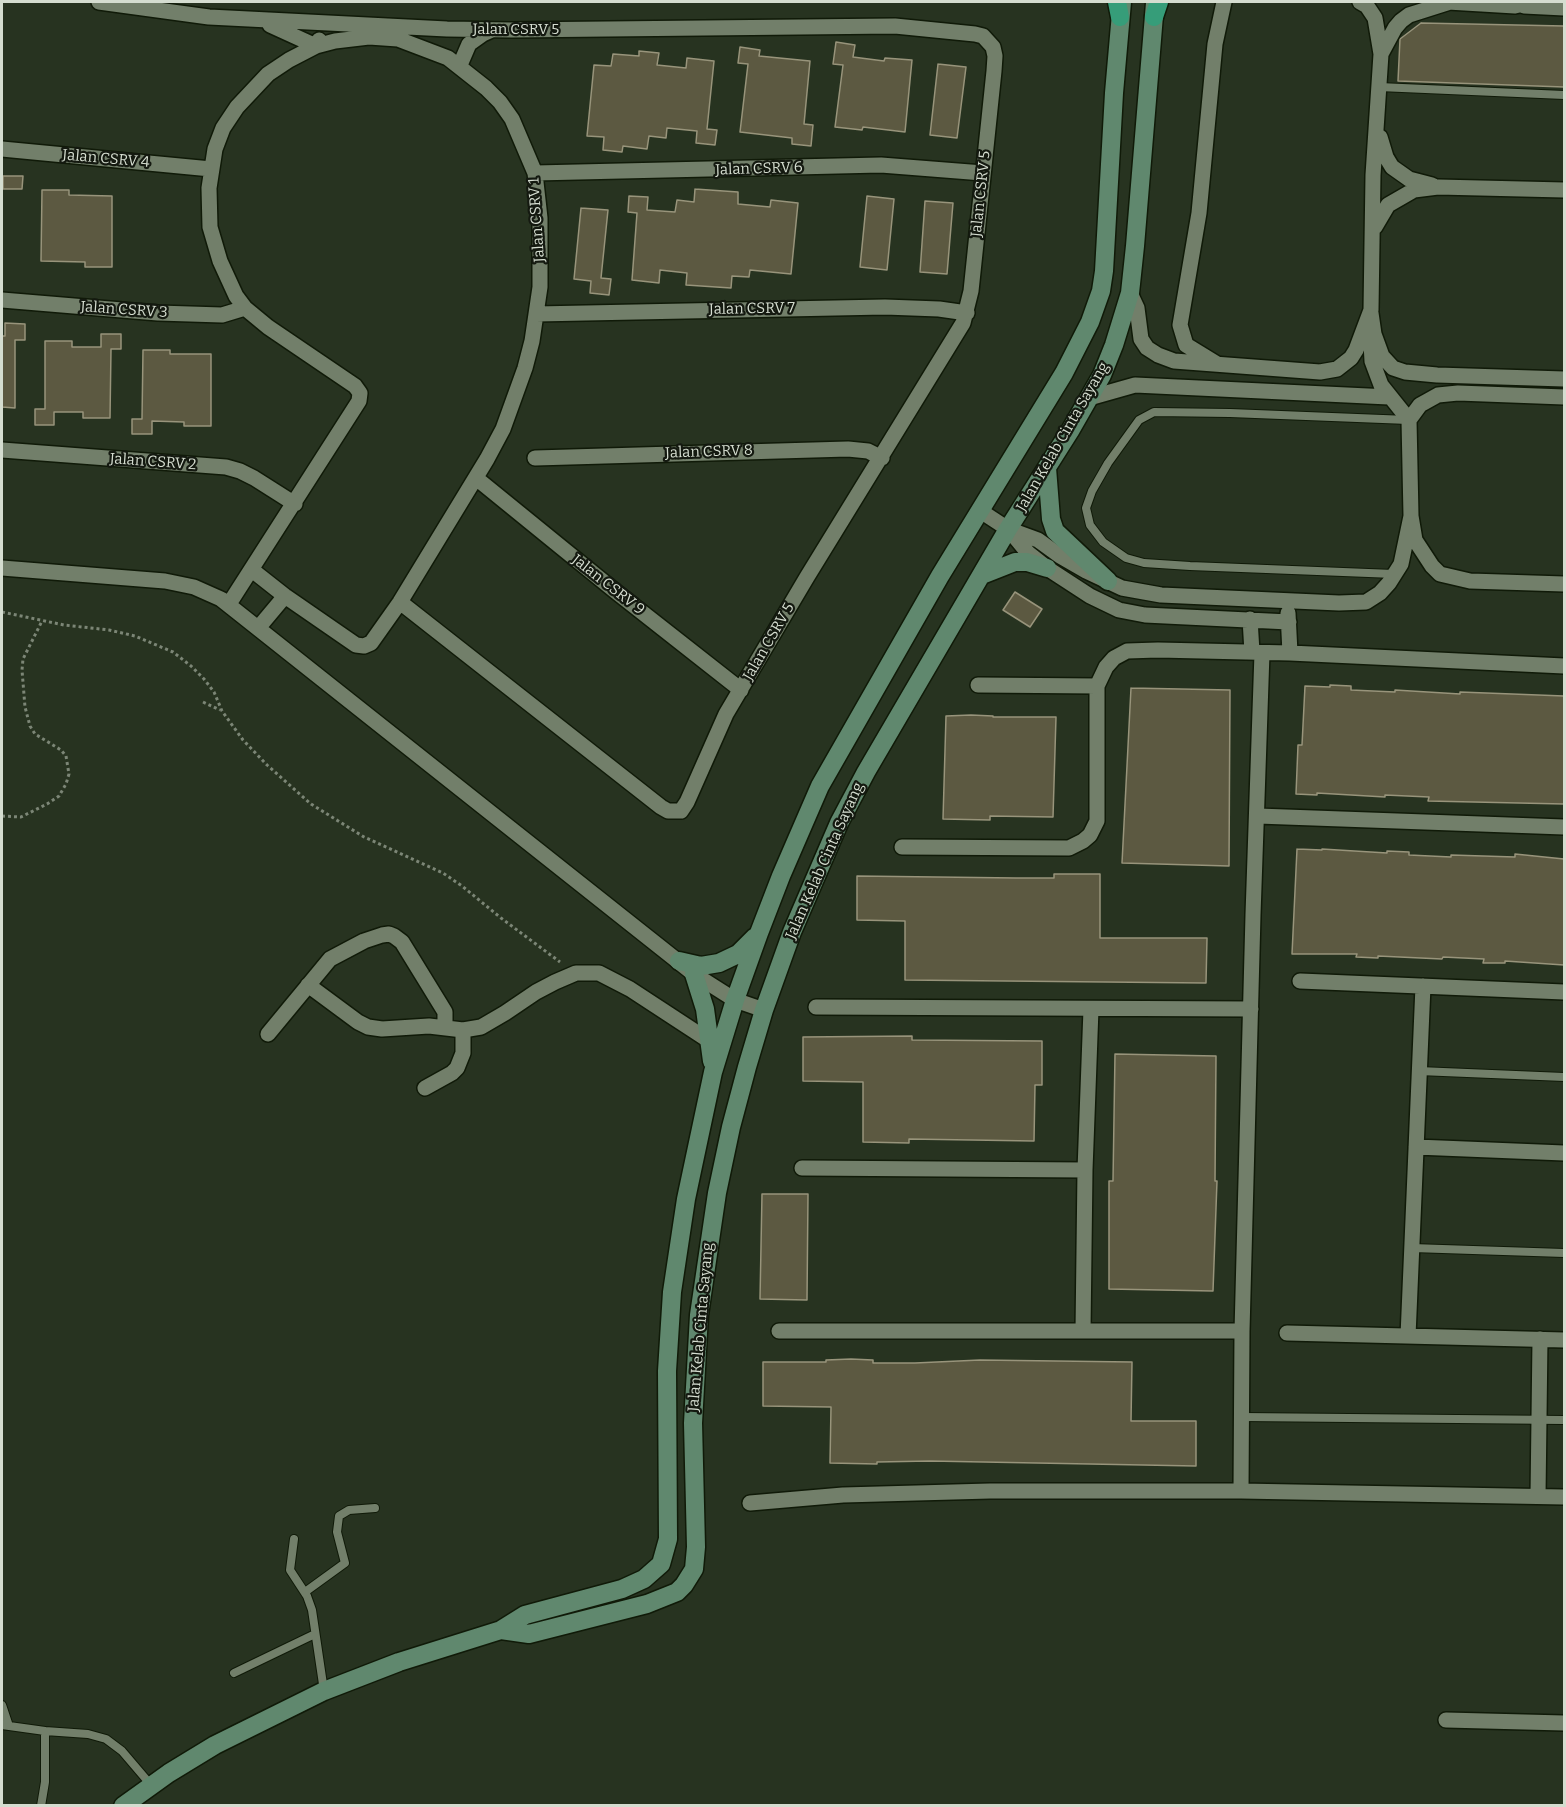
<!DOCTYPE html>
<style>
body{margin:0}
#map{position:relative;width:1566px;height:1807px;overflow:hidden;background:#273320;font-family:Bitter,serif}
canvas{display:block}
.frame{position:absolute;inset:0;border:3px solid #d5ddd0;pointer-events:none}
</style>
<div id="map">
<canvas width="1566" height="1807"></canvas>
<div class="frame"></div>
</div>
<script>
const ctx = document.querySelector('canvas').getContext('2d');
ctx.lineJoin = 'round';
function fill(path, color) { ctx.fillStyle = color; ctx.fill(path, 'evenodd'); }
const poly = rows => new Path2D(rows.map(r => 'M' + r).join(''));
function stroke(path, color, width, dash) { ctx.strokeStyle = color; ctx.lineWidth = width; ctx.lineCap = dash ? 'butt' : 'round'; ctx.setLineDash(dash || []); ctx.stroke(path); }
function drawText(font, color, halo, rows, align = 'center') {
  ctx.font = font + ' Bitter,serif'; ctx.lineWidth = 4.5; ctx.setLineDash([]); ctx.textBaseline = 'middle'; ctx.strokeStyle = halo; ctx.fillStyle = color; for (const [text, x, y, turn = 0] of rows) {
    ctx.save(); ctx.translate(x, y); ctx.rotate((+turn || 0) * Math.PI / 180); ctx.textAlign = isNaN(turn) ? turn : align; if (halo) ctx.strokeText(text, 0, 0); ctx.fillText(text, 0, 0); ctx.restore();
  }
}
const building = poly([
 [1421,23,1564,26,1564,87,1398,81,1400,39,1421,23],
 [836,42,855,45,853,57,884,61,885,58,912,60,905,132,863,127,862,130,835,127,843,65,833,64,836,42],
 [740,47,760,50,759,56,810,61,804,124,813,125,811,146,792,144,792,138,740,132,748,64,738,63,740,47],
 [639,51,659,53,657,65,686,68,687,58,714,61,707,129,717,130,715,145,696,143,697,131,667,128,666,138,649,136,647,149,623,146,622,152,603,150,604,137,587,136,594,65,611,66,613,54,639,56,639,51],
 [938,64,966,67,957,138,930,135,938,64],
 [3,176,23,176,22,189,3,189,3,176],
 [695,189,738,192,738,204,770,207,771,200,798,203,791,274,750,270,749,277,732,276,731,288,686,285,687,273,660,270,659,283,632,280,637,213,628,212,629,196,648,197,647,210,675,212,677,200,694,202,695,189],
 [42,190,69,190,69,195,112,196,112,267,85,267,85,262,41,261,42,190],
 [867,196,894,199,887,270,860,267,867,196],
 [925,201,953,203,947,274,920,272,925,201],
 [581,208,608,210,601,278,611,279,609,295,590,293,591,281,574,279,581,208],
 [5,323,25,324,25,340,15,340,15,408,2,407,2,336,5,336,5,323],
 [101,334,121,334,121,349,111,349,110,418,83,418,83,412,54,412,54,425,35,425,35,409,45,409,45,341,72,341,72,347,101,347,101,334],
 [143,350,170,350,170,354,211,354,211,426,184,426,184,422,152,421,152,434,132,434,132,419,142,419,143,350],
 [1015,592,1042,609,1030,627,1003,610,1015,592],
 [1330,685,1351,686,1351,690,1395,692,1395,690,1460,694,1460,692,1564,696,1564,804,1428,801,1429,797,1385,795,1385,797,1317,793,1317,795,1296,794,1298,745,1302,745,1305,686,1330,687,1330,685],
 [1131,688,1230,690,1229,866,1122,863,1131,688],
 [971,715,993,716,993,717,1056,717,1053,817,990,816,990,820,943,819,946,716,971,715],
 [1297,849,1322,850,1322,849,1387,853,1387,851,1409,852,1409,855,1451,857,1451,855,1515,857,1515,854,1564,859,1564,965,1505,961,1505,963,1483,963,1484,959,1443,957,1442,959,1378,956,1378,958,1356,957,1357,954,1292,954,1297,849],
 [1054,874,1100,874,1100,938,1207,938,1206,983,905,980,905,921,857,920,857,876,1016,878,1054,878,1054,874],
 [912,1036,912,1040,1042,1041,1042,1085,1035,1085,1034,1141,909,1139,909,1143,863,1142,863,1082,803,1081,803,1037,912,1036],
 [1115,1054,1216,1056,1215,1181,1217,1181,1213,1291,1109,1289,1109,1181,1113,1181,1115,1054],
 [762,1194,808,1194,807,1300,760,1299,762,1194],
 [851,1359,873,1360,873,1363,915,1363,980,1360,1132,1362,1131,1421,1196,1421,1196,1466,930,1461,877,1462,877,1464,830,1463,831,1407,763,1406,763,1362,826,1362,826,1360,851,1359]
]);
const path = poly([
 [2,612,64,625,109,630,135,636,173,652,191,666,204,679,214,692,222,711,243,740,267,765,311,804,364,837,443,873,462,886,501,918,560,962],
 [203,702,220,710],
 [2,816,21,817,47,804,59,796,66,784,69,774,66,756,61,750,35,734,30,726,25,707,22,670,23,659,42,621]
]);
const lane = poly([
 [1379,87,1564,95],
 [1394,574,1190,566,1144,563,1126,558,1103,542,1090,525,1086,508,1092,491,1108,463,1139,420,1154,412,1230,413,1408,420],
 [1419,1071,1564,1077],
 [1412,1248,1564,1253],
 [1242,1417,1564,1420],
 [294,1539,290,1570,307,1596,312,1610,324,1691],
 [305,1592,345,1563,337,1532,339,1516,349,1510,375,1508],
 [234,1673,315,1634],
 [2,1705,9,1726],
 [2,1725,45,1731,45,1782,41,1806],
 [45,1731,88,1734,106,1739,122,1751,151,1785]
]);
const street = poly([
 [99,2,209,17,447,29,512,30,895,26,975,34,983,36,993,47,995,56,994,71,971,291,963,323,807,577,726,714,687,802,681,811,668,811,661,807,400,602],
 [1448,2,1515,6,1533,2],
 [1524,6,1564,8],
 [270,25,316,46,319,40],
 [1381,54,1395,28,1401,21,1409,15,1450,2],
 [460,65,469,44,483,34,492,30],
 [1380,137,1386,157,1392,167,1409,179,1432,185],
 [2,149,211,169],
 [535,173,881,165,983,173],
 [1375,227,1388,205,1414,190,1438,187,1564,190],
 [1130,293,1137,308,1141,339,1147,348,1158,355,1174,361,1320,372,1337,369,1351,358,1356,350,1371,310,1373,175,1381,54,1375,18,1367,6,1360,2],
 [2,300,158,313,222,315,245,308],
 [1371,313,1374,334,1382,356,1393,368,1405,372,1437,375,1564,379],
 [536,314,885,307,939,309,967,313],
 [1371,343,1372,361,1381,385,1409,420],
 [1217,364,1186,345,1180,325,1199,213,1215,44,1224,2],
 [1564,397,1458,393,1438,395,1420,405,1409,420,1411,516,1415,540,1432,566,1440,574,1470,581,1564,584],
 [1089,398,1135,385,1389,397],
 [2,450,226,467,240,471,254,478,295,504],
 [535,458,848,449,868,451,882,458],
 [476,478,615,591,741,690],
 [979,510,1008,529,1038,540,1060,556,1086,571,1122,588,1161,595,1339,603,1366,602,1380,593,1389,583,1401,564,1411,516],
 [1010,531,1028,553,1047,568,1090,596,1119,610,1145,615,1289,622],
 [2,568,165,581,194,587,221,599,694,974,735,1000,764,1010],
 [229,604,359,401,360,393,355,386,268,327,245,308,236,296,220,261,210,227,209,188,215,149,223,128,237,107,268,74,289,60,316,46,335,41,369,37,398,39,448,58,486,88,500,102,512,119,535,173,540,218,540,287,532,341,525,368,503,429,487,459,400,602,371,643,364,646,356,645,285,596,252,570],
 [1288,613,1290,653],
 [1250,619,1252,652],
 [259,627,285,596],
 [978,685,1097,686],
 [1258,816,1564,827],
 [902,847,1069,848,1083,841,1090,835,1097,821,1097,686,1106,667,1114,658,1127,651,1158,650,1290,653,1564,666],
 [1300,981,1564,992],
 [308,985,358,1022,368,1027,382,1029,429,1026,463,1030,481,1027,505,1013,536,992,555,982,576,973,599,973,630,989,711,1042],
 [816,1007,1251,1009],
 [268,1034,330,959,364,941,382,935,389,934,394,936,402,942,445,1012,445,1027],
 [425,1088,452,1073,457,1068,463,1053,463,1030],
 [1416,1147,1564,1153],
 [802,1168,1085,1170],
 [779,1331,1242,1331],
 [1083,1331,1085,1170,1091,1009],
 [1287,1333,1564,1340],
 [1408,1336,1423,986],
 [1241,1491,1242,1331,1253,915,1262,653],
 [1538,1496,1540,1339],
 [750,1503,843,1495,990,1491,1241,1491,1564,1497],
 [1446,1720,1564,1723]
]);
const secondary = poly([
 [1047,468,1051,519,1055,531,1108,581],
 [982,575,1015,562,1027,562,1047,568],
 [679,961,701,966,719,963,738,954,755,937],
 [694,974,705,1009,712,1061],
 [501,1630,529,1634,647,1604,677,1592,684,1585,694,1569,696,1547,693,1423,699,1315,717,1193,731,1127,747,1067,764,1010,792,932,839,823,866,772,1008,529,1070,431,1102,375,1114,345,1130,293,1135,246,1155,3],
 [123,1806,169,1773,215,1745,324,1691,399,1662,501,1630,525,1615,622,1589,644,1579,661,1564,668,1539,667,1371,672,1292,686,1199,713,1072,735,1000,759,933,781,876,820,786,940,576,1064,373,1090,322,1101,291,1104,271,1114,93,1122,2]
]);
const highway = poly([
 [1117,2,1120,17],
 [1154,17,1159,2]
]);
const streetNames = [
 ["Jalan CSRV 5",516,30],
 ["Jalan CSRV 4",106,159,5],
 ["Jalan CSRV 6",759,169,-2],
 ["Jalan CSRV 5",981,194,-84],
 ["Jalan CSRV 1",537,220,-94],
 ["Jalan CSRV 7",752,309,-1],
 ["Jalan CSRV 3",124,310,4],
 ["Jalan Kelab Cinta Sayang",1063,437,-60],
 ["Jalan CSRV 8",709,452,-2],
 ["Jalan CSRV 2",153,462,4],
 ["Jalan CSRV 9",608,585,38],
 ["Jalan CSRV 5",769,642,-60],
 ["Jalan Kelab Cinta Sayang",825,861,-66],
 ["Jalan Kelab Cinta Sayang",701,1327,-85]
];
fill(building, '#5c5941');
stroke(building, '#98947b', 1.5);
stroke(lane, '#101a08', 10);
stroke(street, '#101a08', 18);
stroke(secondary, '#101a08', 21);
stroke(highway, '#101a08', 21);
stroke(path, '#7c8676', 3, [3, 3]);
stroke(lane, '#727f6a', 8);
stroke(street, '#727f6a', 15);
stroke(secondary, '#60886e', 18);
stroke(highway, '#369d79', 18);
drawText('15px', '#d5ddd0', '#141910', streetNames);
</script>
